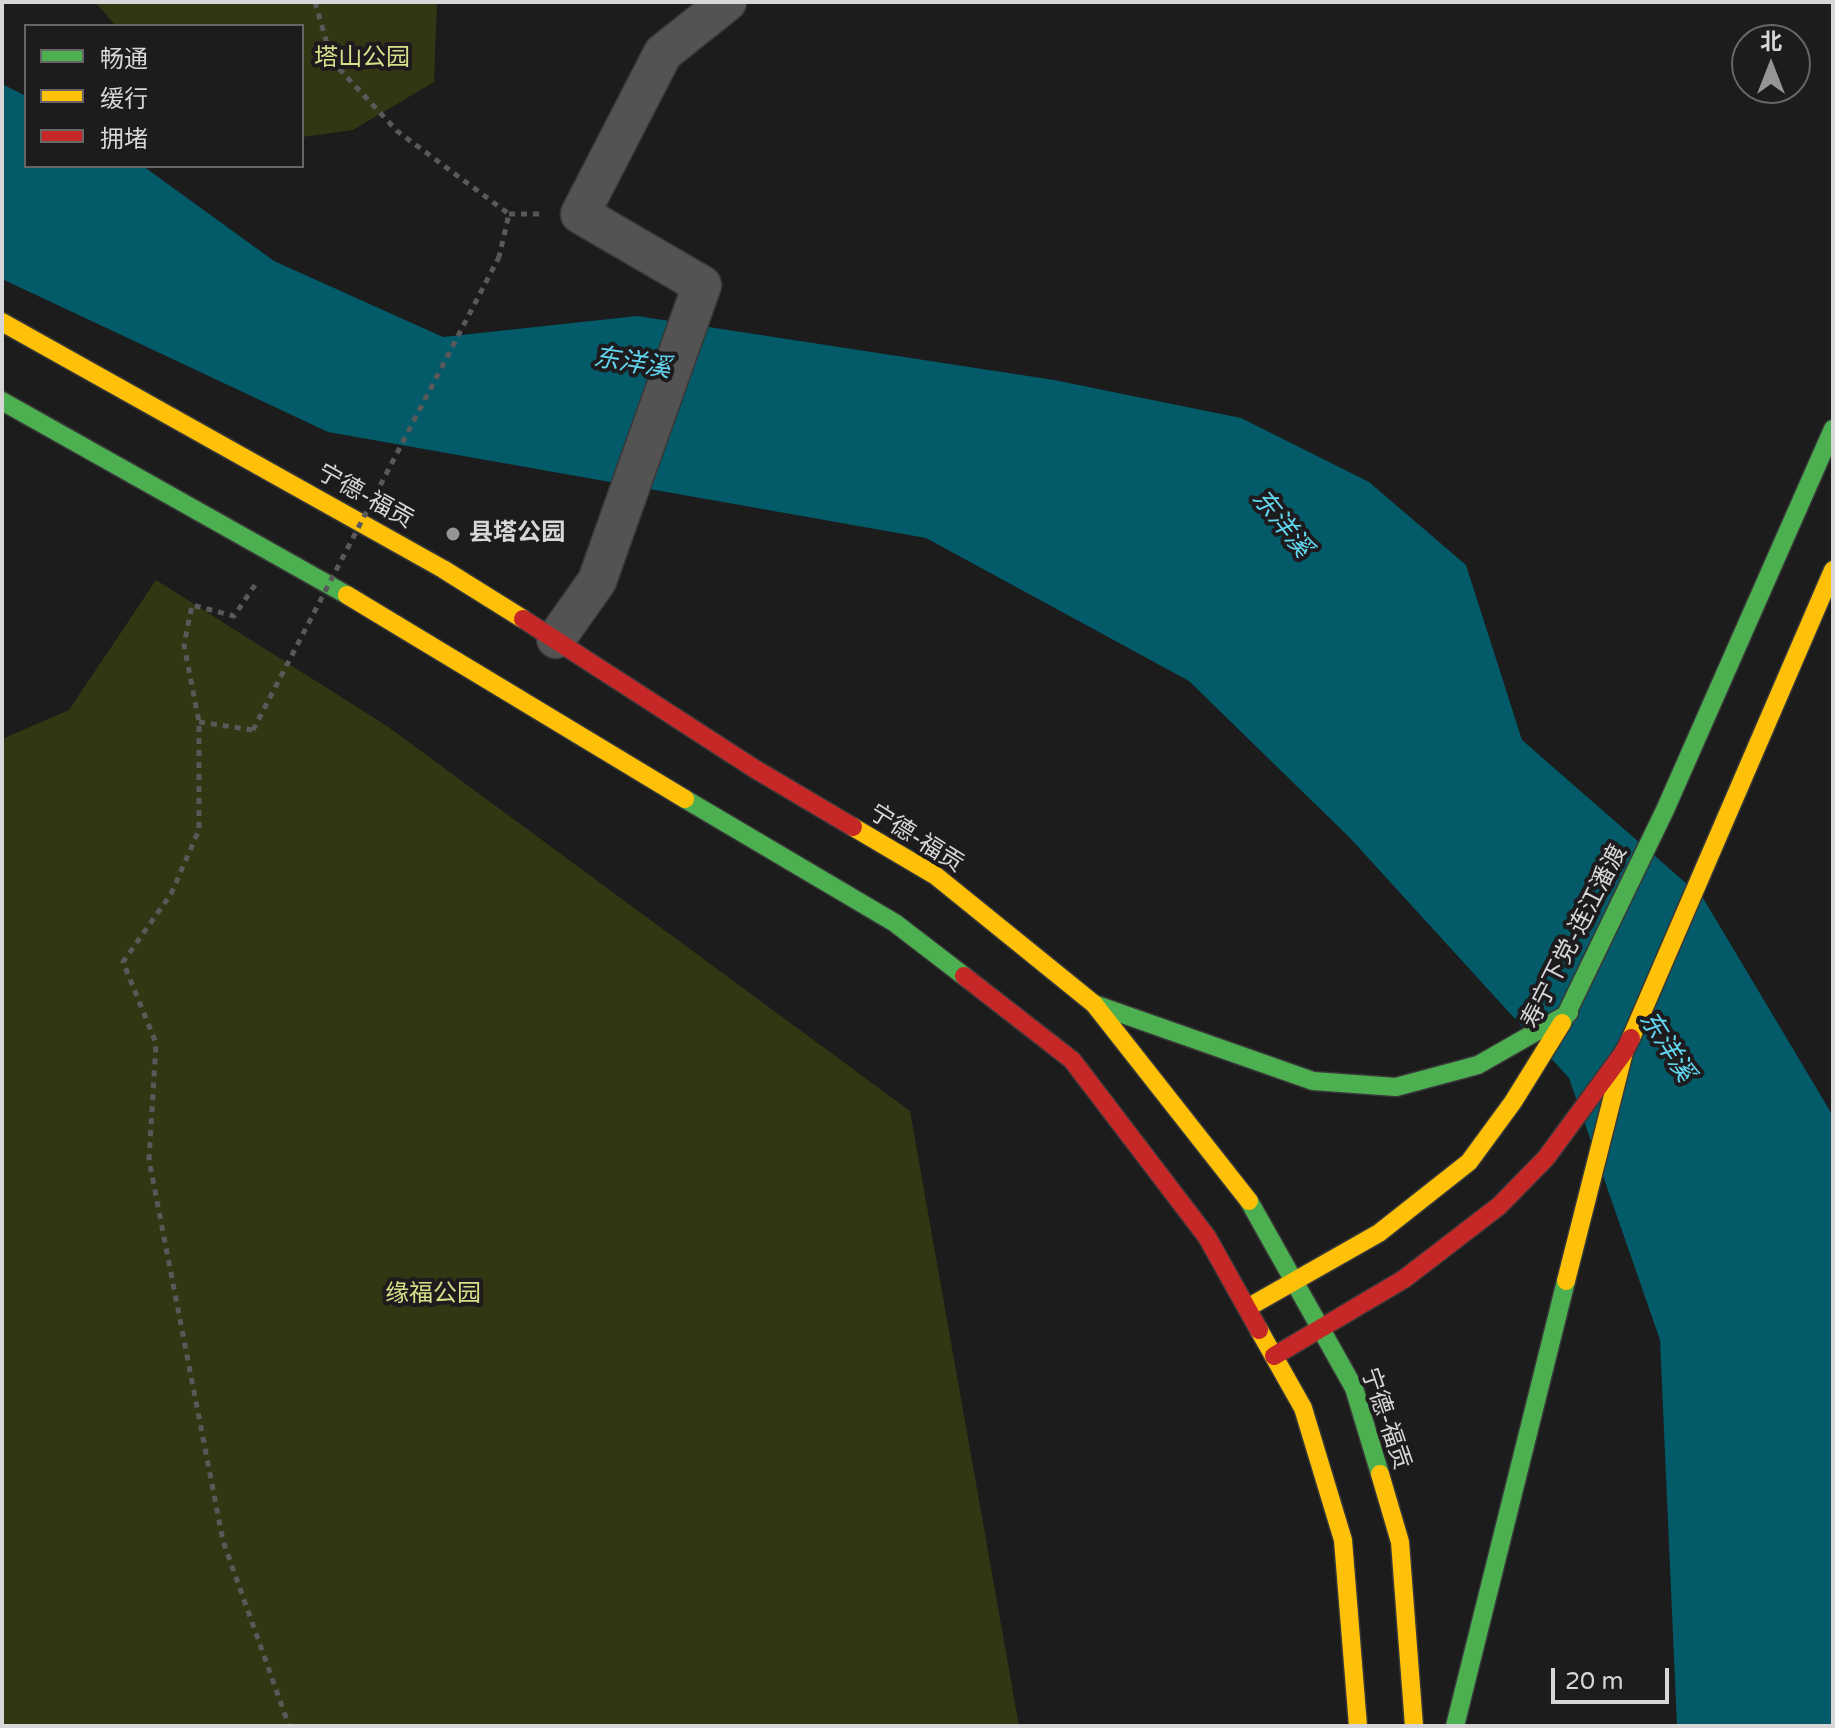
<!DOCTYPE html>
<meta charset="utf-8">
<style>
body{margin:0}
#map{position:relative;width:1835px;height:1728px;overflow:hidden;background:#1c1c1c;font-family:"Varela Round","Noto Sans SC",sans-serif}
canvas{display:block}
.frame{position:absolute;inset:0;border:4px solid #d8d6d8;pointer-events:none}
.legend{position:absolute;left:24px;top:24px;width:280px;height:144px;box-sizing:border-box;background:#1d1b1d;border:2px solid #686668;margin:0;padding:10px 14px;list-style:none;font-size:24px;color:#d8d6d8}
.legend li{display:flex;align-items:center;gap:16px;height:40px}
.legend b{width:40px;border:2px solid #686668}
.north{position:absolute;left:1731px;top:24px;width:80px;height:80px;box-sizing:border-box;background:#1d1b1d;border:2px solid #686668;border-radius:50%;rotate:0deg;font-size:22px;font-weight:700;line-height:32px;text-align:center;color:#d8d6d8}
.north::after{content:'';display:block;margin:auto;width:28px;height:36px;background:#969596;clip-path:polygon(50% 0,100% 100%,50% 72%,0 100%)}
.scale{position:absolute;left:1551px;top:1668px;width:118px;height:36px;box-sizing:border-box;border:4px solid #d8d6d8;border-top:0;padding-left:10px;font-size:24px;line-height:28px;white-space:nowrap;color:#d8d6d8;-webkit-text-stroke:6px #1d1b1d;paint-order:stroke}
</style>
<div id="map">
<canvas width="1835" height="1728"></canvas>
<div class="frame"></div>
<ul class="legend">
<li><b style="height:10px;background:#4caf50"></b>畅通</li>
<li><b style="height:10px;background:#ffc107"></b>缓行</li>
<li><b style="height:10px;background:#c62828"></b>拥堵</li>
</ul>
<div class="north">北</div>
<div class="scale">20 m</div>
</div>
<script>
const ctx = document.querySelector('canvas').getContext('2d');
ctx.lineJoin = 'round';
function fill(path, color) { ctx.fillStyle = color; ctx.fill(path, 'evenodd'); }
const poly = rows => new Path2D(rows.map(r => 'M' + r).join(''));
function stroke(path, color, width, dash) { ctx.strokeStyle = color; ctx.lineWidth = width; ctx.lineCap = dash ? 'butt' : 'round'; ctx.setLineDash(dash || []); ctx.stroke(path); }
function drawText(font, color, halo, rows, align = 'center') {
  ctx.font = font + ' "Varela Round","Noto Sans SC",sans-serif'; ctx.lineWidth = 8; ctx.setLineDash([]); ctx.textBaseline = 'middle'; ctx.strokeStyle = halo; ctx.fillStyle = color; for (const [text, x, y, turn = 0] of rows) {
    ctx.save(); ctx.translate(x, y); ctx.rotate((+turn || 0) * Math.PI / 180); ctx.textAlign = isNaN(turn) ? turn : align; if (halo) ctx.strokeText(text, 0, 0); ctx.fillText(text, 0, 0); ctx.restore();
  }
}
const green = poly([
 [95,2,437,2,434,82,353,130,302,137,302,26,116,26],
 [156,580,387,726,910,1111,1019,1726,2,1726,2,739,69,710]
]);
const water = poly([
 [2,84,26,96,26,166,143,166,274,261,443,337,637,316,1054,380,1241,418,1369,482,1466,565,1522,740,1703,898,1833,1116,1833,1726,1677,1726,1660,1340,1569,1078,1350,838,1189,681,926,538,328,432,2,279]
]);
const path = poly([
 [315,2,332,61,397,131,509,214,499,257],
 [509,214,544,214],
 [255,585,234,616,192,605,184,645,199,722,199,830,171,894,123,962,156,1043,149,1160,223,1541,289,1726],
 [199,722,253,730]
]);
const street = poly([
 [556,639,597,581,702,285,580,214,663,53,727,2]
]);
const fast = poly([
 [2,401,347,595],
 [685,799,895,923,964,976],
 [1094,1004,1313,1081,1396,1087,1478,1065,1569,1013],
 [1562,1023,1665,810,1833,429],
 [1249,1201,1354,1388,1380,1474],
 [1455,1726,1566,1281]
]);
const slow = poly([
 [2,322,443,569,523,619],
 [347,595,685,799],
 [853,827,936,876,1094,1004,1249,1201],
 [1631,1038,1833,570],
 [1566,1281,1624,1052],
 [1247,1308,1379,1233,1469,1162,1513,1102,1562,1023],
 [1259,1330,1303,1408,1343,1540,1358,1726],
 [1380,1474,1400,1542,1414,1726]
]);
const jam = poly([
 [523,619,755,769,853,827],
 [964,976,1072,1060,1207,1237,1259,1330],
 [1274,1356,1404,1279,1499,1206,1546,1158,1624,1052,1631,1038]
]);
const pathBridge = poly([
 [253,730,499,257]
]);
const markers = [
 [453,534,8,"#969596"]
];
const parkNames = [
 ["塔山公园",362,59],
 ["缘福公园",433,1295]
];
const streetNames = [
 ["宁德-福贡",365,497,29],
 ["宁德-福贡",916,839,32],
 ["寿宁下党-连江潘渡",1575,937,-63],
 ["宁德-福贡",1385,1419,71]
];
const poiNames = [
 ["县塔公园",469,534]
];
const waterNames = [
 ["东洋溪",632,364,9],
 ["东洋溪",1281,524,51],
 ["东洋溪",1666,1047,57]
];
fill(green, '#333613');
fill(water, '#035a68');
stroke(street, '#383838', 41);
stroke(fast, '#383838', 21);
stroke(slow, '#383838', 21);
stroke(jam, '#383838', 21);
stroke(path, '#595959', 5, [6, 6]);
stroke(street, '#535353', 38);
stroke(fast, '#4caf50', 18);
stroke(slow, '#ffc107', 18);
stroke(jam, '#c62828', 18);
stroke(pathBridge, '#595959', 5, [6, 6]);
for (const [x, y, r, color] of markers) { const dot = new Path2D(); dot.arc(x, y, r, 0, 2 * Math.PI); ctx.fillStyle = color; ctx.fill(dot); stroke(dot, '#1d1b1d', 3); }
drawText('24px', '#d9df89', '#1d1b1d', parkNames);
drawText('24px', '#d8d6d8', '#1d1b1d', streetNames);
drawText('bold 24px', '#d8d6d8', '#1d1b1d', poiNames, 'left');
drawText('italic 26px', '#62d6ef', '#1d1b1d', waterNames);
</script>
